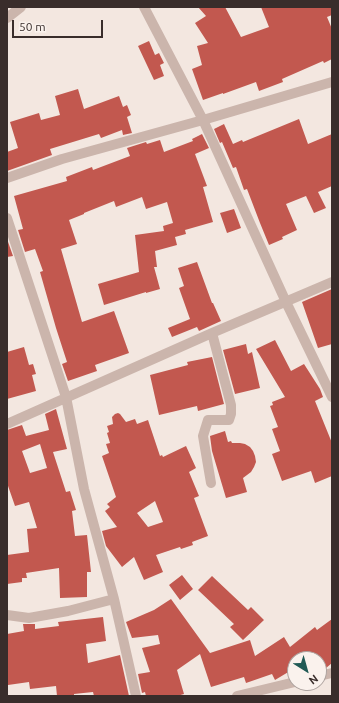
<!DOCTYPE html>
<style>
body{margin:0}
#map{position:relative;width:339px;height:703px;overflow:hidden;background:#f3e7e0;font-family:Ubuntu,sans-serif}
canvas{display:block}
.frame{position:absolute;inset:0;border:8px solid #392d2b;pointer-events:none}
.north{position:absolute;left:287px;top:651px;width:40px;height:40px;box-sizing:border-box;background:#faf2ed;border:1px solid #ada39f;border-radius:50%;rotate:143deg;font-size:11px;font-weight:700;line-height:16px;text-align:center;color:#392d2b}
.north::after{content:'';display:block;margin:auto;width:14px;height:18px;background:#215a55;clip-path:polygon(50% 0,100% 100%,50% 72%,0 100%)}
.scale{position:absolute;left:12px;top:20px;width:91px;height:18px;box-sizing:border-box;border:2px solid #392d2b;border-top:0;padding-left:5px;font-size:12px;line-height:14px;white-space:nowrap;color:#392d2b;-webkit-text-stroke:3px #faf2ed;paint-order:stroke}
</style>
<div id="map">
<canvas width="339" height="703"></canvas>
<div class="frame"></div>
<div class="north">N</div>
<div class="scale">50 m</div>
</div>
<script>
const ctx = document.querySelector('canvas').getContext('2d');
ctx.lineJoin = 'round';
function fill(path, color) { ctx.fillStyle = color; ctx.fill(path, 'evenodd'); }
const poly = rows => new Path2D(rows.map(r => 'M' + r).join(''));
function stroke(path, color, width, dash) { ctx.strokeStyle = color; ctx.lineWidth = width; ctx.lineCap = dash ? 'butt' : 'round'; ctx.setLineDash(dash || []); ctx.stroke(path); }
const building = poly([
 [198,7,225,7,241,37,269,27,261,7,332,7,332,15,327,17,332,29,332,59,324,63,323,61,282,79,283,82,259,91,256,82,223,94,223,93,203,100,192,69,202,65,197,46,208,43,195,23,206,16],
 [149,41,155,55,159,53,164,63,160,65,164,76,154,80,138,46],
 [78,89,84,109,119,96,123,107,127,105,131,115,127,117,132,133,123,135,122,130,101,138,99,134,50,149,52,155,7,171,7,152,18,148,10,122,39,113,41,120,60,115,55,96],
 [299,119,308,144,332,134,332,186,318,192,326,208,314,213,306,196,286,204,297,230,282,237,283,239,269,245,260,223,247,189,244,190,236,167,233,168,222,142,220,143,214,129,224,124,233,144,242,140,243,142],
 [202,134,209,148,195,154,207,186,203,187,213,222,185,230,186,234,175,237,177,245,155,251,157,267,154,267,160,289,146,293,146,292,104,305,98,284,139,272,135,235,164,231,163,226,173,223,167,202,146,209,142,197,116,207,114,201,84,213,84,214,69,220,77,244,61,249,82,322,114,311,129,353,95,365,97,371,68,381,62,364,67,362,56,328,40,272,43,271,35,249,25,252,18,230,23,229,14,196,67,181,66,177,92,167,93,170,130,156,127,148,146,142,147,144,160,140,164,152,193,141,192,139],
 [234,209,241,228,227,233,220,213],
 [7,239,13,256,7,257],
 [197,262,212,303,213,303,221,321,199,331,197,327,172,337,168,328,190,319,179,288,184,286,178,268],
 [332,289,332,344,318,348,302,302],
 [275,340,291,371,304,364,320,389,323,397,315,401,332,443,332,476,315,483,311,471,282,481,272,454,280,451,272,429,278,427,270,406,273,405,272,402,285,397,256,349],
 [246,344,248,354,252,352,260,388,235,394,223,350],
 [24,347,29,365,33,364,36,374,32,375,36,391,7,399,7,352],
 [212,357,224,404,198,411,197,406,159,415,150,375,188,365,187,362],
 [56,409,67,449,53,452,66,492,70,491,76,510,72,511,75,536,87,535,91,572,87,572,87,597,60,598,59,568,26,573,27,578,22,578,22,582,7,584,7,555,29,552,27,529,37,528,29,502,15,506,7,483,7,430,22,425,26,436,49,430,45,414],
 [40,444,47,468,30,473,22,451],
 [118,413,120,414,126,422,135,419,137,424,148,420,160,456,162,455,163,457,186,446,196,468,189,472,199,496,194,498,208,536,192,542,193,545,181,549,180,547,156,555,163,572,144,580,134,557,122,567,106,546,102,531,117,527,105,511,110,507,107,504,116,497,102,456,109,453,106,444,110,443,107,433,109,432,107,426,113,424,112,417,115,414],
 [155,501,163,522,148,527,137,513],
 [225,431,228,442,231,441,232,443,240,443,245,444,250,447,253,451,255,456,256,462,254,467,251,472,243,478,247,492,226,498,212,451,210,436],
 [182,575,193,589,180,600,169,585],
 [212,576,248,610,251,607,264,620,243,640,230,627,234,624,198,590],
 [171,599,210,653,250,640,255,656,284,637,290,647,315,627,317,630,332,619,332,663,326,668,319,669,319,659,295,659,295,668,275,680,272,674,246,683,244,677,211,687,200,654,177,670,184,694,177,696,146,696,145,692,142,693,138,674,150,672,142,648,160,644,158,635,132,638,126,622,154,610],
 [103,617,106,641,86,644,88,663,120,655,129,696,94,696,93,692,74,694,74,696,57,696,56,686,30,689,29,682,8,685,7,677,7,634,24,631,23,624,35,624,35,629,59,626,58,622]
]);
const minor = poly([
 [144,7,203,120,286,302,332,397],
 [7,18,21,7],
 [7,178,62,159,203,120,332,82],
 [7,218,66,397,84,489,114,599,136,696],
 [7,424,212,333,332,282],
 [211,483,203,436,208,420,229,420,231,414,231,405,212,333],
 [7,615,29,618,68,611,114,599],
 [319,676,332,673],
 [237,696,295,682]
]);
fill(building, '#c2584f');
stroke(minor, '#cbb5ac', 10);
</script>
